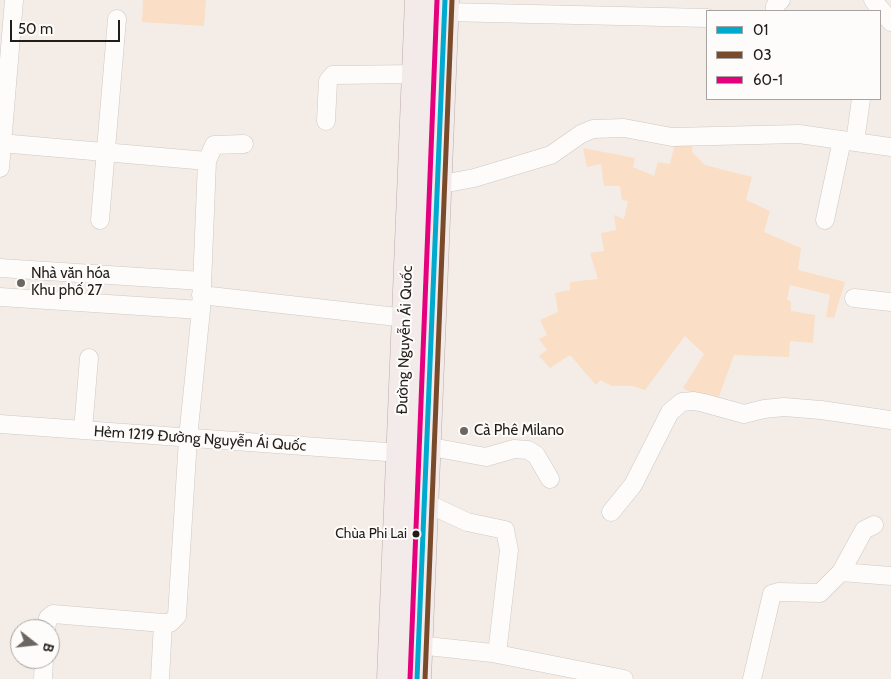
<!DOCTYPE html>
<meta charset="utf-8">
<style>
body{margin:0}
#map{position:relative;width:891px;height:679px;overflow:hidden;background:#f4ede7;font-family:Cabin,sans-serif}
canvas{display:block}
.legend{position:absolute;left:706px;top:10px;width:175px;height:90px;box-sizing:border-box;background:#fefcfa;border:1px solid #a6a3a0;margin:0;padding:6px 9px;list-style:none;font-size:15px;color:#211d19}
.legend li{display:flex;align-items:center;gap:10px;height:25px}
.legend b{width:25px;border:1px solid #a6a3a0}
.north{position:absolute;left:10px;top:619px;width:50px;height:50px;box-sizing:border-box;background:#fefcfa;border:1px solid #a6a3a0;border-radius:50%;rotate:106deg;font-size:14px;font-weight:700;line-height:20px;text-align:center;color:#211d19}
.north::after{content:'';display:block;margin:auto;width:18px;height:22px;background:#6b6661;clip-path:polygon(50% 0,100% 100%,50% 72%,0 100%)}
.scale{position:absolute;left:10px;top:20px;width:110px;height:22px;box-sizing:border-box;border:2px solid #211d19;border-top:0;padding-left:6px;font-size:15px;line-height:18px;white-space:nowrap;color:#211d19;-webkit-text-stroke:4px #fefcfa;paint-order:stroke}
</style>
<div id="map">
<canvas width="891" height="679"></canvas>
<ul class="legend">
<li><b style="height:6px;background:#00a9ce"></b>01</li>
<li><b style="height:6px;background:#7a4b2a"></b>03</li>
<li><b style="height:6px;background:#e5007d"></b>60-1</li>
</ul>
<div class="north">B</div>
<div class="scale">50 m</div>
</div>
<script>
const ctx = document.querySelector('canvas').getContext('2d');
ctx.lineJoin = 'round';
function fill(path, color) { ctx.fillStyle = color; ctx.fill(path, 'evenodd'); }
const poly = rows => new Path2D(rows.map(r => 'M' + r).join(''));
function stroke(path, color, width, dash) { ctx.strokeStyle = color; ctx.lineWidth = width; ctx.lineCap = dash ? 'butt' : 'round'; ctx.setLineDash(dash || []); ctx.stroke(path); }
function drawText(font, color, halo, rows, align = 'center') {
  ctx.font = font + ' Cabin,sans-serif'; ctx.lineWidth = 4; ctx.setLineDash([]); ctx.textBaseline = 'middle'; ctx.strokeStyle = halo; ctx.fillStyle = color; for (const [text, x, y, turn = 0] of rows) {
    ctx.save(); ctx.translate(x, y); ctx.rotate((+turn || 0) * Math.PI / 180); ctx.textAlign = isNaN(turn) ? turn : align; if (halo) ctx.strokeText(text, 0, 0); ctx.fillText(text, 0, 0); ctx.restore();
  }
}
const green = poly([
 [143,0,206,0,204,26,142,22],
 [693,142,692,152,705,165,752,177,746,200,770,211,764,232,801,248,798,270,845,282,834,318,826,317,830,295,790,285,787,300,791,301,791,311,815,315,813,343,790,341,789,357,734,355,717,402,695,395,683,388,704,354,685,336,645,390,633,386,612,386,600,380,596,385,570,355,550,368,539,356,547,350,539,339,547,335,540,320,558,312,555,293,570,290,570,282,598,279,590,253,604,251,601,233,616,230,614,215,624,219,628,201,622,200,620,186,604,186,601,164,587,167,583,148,635,158,633,167,654,176,658,162,670,164,675,143]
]);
const street = poly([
 [873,0,891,22],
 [775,11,775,6,781,0],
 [444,12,707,18],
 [326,121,328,81,333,75,416,74],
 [855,142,861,99],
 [0,143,207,161],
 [0,168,14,0],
 [437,185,474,178,551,155,581,134,593,129,624,128,672,137,799,134,891,147],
 [100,220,117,19],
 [825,220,842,140],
 [0,268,202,281],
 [201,295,406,318],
 [0,297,201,310],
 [854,298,891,302],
 [0,424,400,453],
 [83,430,89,358],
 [426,446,486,457,514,449,528,450,536,455,550,479],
 [424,502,467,522,505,530,509,550,497,654],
 [611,512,633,485,670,412,682,402,694,401,704,403,744,414,764,409,784,407,821,410,891,420],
 [841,572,864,530,874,525],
 [46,629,48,618,53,614,163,623,170,623,177,616,188,438,201,310,207,161,214,145,244,144],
 [418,645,492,653,624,679],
 [43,679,44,659],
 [160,679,163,623],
 [752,679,772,594,779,592,820,593,841,572,891,576]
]);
const primary = poly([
 [391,679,419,0],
 [417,679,445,0]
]);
const bus1 = poly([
 [417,679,445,0]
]);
const bus2 = poly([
 [425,679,452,0]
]);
const bus3 = poly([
 [410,679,437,0]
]);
const markers = [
 [21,283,5,"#6b6661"],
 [464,431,5,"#6b6661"],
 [416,534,4.5,"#211d19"]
];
const busNames = [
 ["Chùa Phi Lai",407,534]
];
const poiNames = [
 ["Nhà văn hóa",31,274],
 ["Khu phố 27",31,291],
 ["Cà Phê Milano",474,431]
];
const streetNames = [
 ["Đường Nguyễn Ái Quốc",405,340,-88],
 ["Hẻm 1219 Đường Nguyễn Ái Quốc",200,439,4]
];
fill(green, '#fadec5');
stroke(street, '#cec8c3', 19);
stroke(primary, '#bcaca9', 29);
stroke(street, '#fdfcfb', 18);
stroke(primary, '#f3eaea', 28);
stroke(bus1, '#00a9ce', 5);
stroke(bus2, '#7a4b2a', 5);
stroke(bus3, '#e5007d', 5);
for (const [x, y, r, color] of markers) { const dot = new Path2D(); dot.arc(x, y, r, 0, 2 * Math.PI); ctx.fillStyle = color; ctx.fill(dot); stroke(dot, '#fefcfa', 2); }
drawText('14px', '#211d19', '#fefcfa', busNames, 'right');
drawText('15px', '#211d19', '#fefcfa', poiNames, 'left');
drawText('15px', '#211d19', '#fefcfa', streetNames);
</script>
